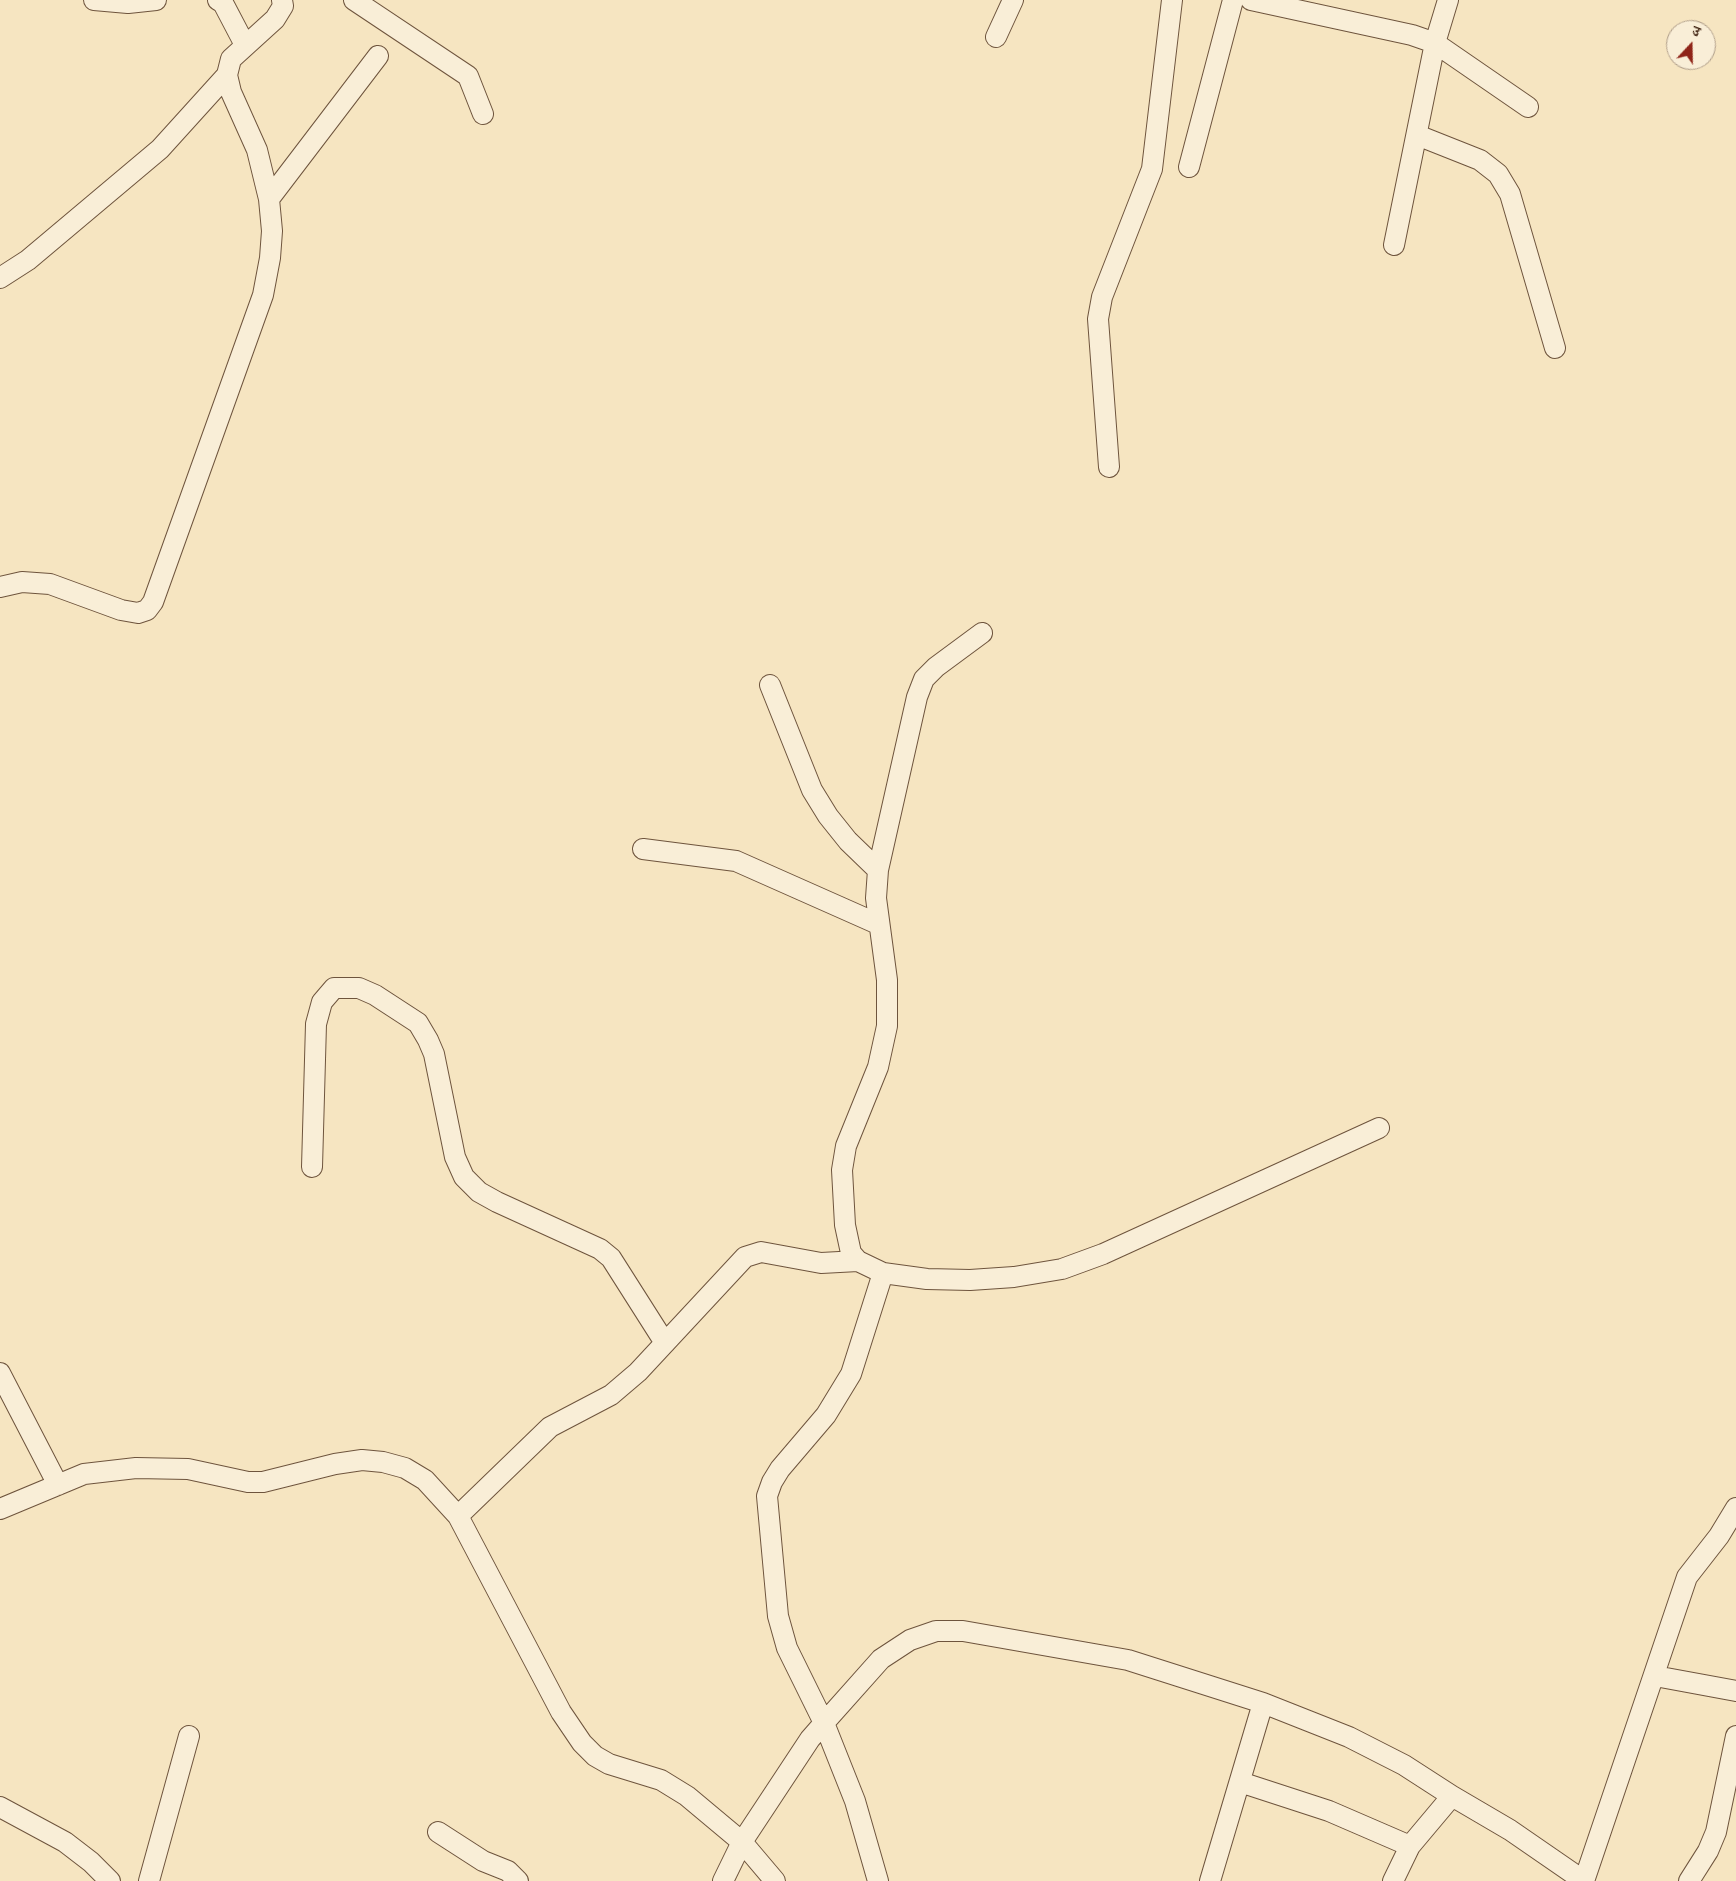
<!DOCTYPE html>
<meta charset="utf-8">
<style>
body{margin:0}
#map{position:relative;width:1736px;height:1881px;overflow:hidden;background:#f6e5c1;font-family:Cardo,"Noto Serif Devanagari",serif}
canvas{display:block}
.north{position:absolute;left:1666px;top:20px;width:50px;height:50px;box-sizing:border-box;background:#f9eed7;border:1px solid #af9d88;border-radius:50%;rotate:21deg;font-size:14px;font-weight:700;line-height:20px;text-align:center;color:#402311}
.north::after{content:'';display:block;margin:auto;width:18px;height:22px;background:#8f2418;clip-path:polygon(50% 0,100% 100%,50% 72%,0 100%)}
</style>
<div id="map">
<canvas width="1736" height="1881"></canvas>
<div class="north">उ</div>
</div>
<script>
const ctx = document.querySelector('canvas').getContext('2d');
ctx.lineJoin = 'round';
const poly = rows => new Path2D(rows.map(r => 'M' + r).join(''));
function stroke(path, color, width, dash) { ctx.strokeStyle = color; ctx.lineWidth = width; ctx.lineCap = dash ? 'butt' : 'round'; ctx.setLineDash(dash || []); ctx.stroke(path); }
const street = poly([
 [94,0,128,3,156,0],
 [218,0,223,3,245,45],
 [354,0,468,76,483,114],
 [1251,0,1412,35,1435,43,1528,107],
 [996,37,1013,0],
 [1417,135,1480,160,1498,174,1510,194,1555,348],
 [1189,167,1233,0],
 [269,199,378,56],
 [1394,245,1435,43,1448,0],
 [0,278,28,260,160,149,227,75],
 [1109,467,1098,319,1102,297,1152,169,1172,0],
 [0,587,22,582,50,584,121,610,138,613,147,610,153,602,263,295,270,258,272,231,269,199,257,150,231,92,227,75,231,59,275,19,283,6,282,0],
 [982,633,936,667,924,679,917,697,878,870,876,898,887,980,887,1026,878,1067,846,1146,842,1170,845,1225,851,1253,858,1261,883,1273,927,1279,970,1280,1014,1277,1062,1269,1103,1254,1379,1128],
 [770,685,812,790,828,816,848,841,878,870],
 [643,849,736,861,878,924],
 [312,1167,316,1024,322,1002,334,988,359,988,375,995,418,1023,428,1040,434,1054,455,1157,464,1177,479,1192,497,1202,600,1249,611,1258,665,1343],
 [0,1373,58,1485],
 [0,1509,84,1474,136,1468,188,1469,248,1482,263,1482,335,1464,362,1460,383,1462,405,1468,425,1480,458,1516,561,1712,582,1743,595,1756,609,1764,661,1780,687,1796,742,1842,775,1881],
 [458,1516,550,1427,611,1395,638,1372,745,1257,761,1252,821,1263,858,1261],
 [1655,1676,1736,1691],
 [1240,1782,1329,1811,1410,1846],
 [0,1807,65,1842,91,1862,110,1881],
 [438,1832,483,1861,508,1871,518,1881],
 [149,1881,189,1736],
 [723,1881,742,1842,810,1739,824,1723,881,1659,910,1640,936,1631,963,1631,1128,1660,1263,1703,1349,1737,1404,1765,1452,1796],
 [878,1881,855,1801,824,1723,787,1648,778,1616,767,1496,772,1482,780,1469,826,1415,851,1374,883,1273],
 [1210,1881,1263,1703],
 [1393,1881,1410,1846,1452,1796,1510,1830,1584,1881],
 [1584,1881,1687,1577,1719,1536,1736,1508],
 [1689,1881,1708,1851,1716,1832,1736,1736]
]);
stroke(street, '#6e543d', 22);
stroke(street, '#f9eed7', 20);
</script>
